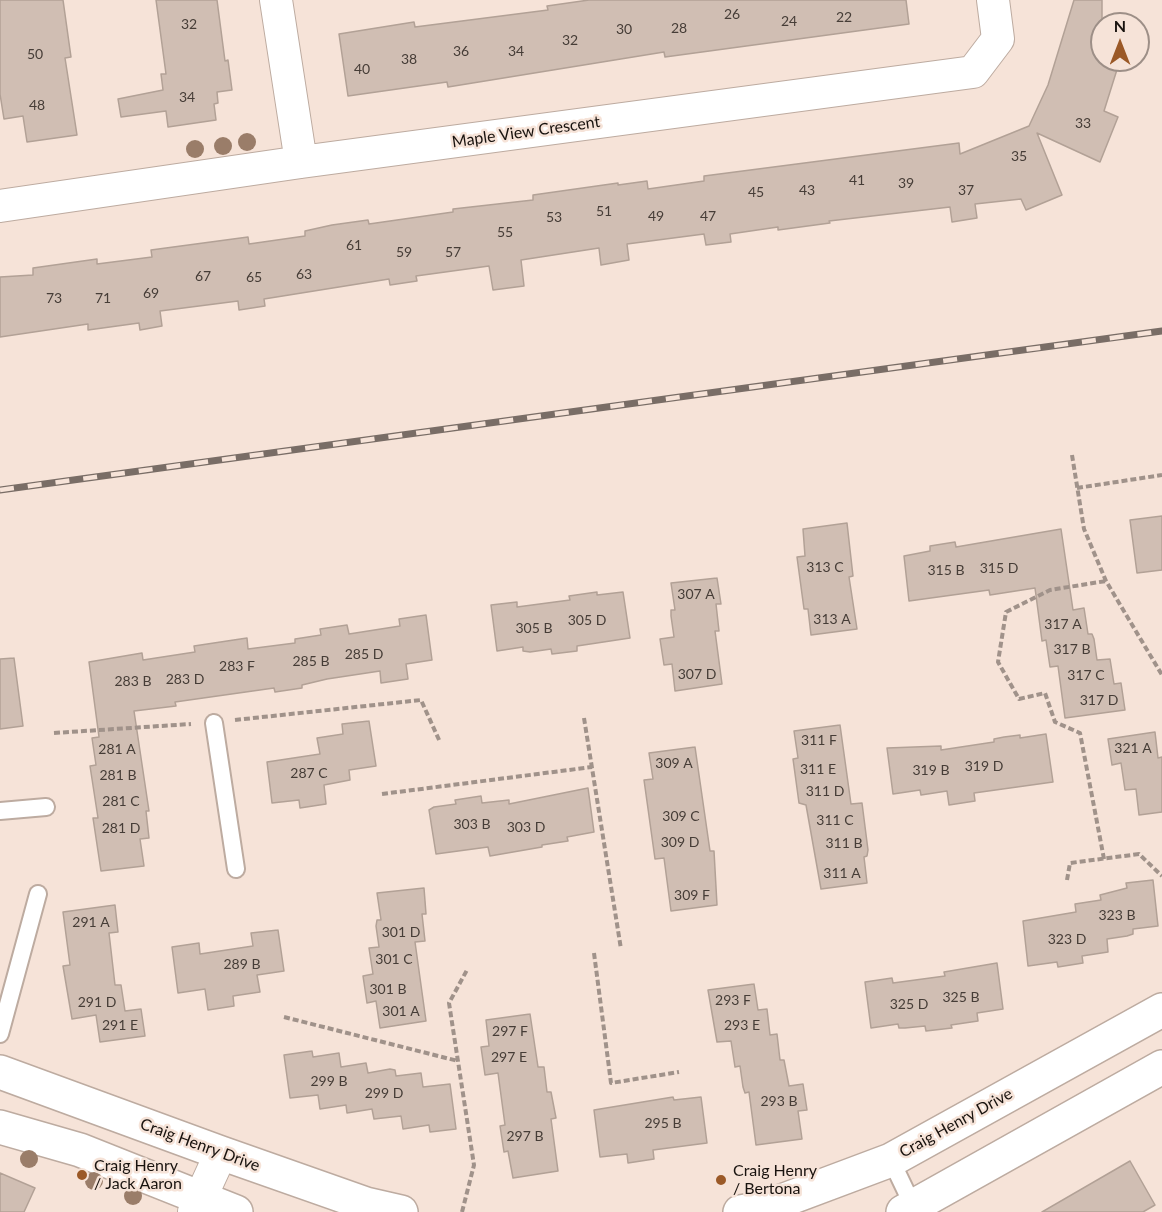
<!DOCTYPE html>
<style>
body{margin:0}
#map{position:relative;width:1162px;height:1212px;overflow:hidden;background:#f6e3d8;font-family:Lato,sans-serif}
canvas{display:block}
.north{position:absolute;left:1090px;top:12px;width:60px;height:60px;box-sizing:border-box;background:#f6e3d8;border:2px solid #9d8f87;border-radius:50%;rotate:0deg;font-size:16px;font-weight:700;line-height:24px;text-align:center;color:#18120e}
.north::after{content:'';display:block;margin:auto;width:21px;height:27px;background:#9b5927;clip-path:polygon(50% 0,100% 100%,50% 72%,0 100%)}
</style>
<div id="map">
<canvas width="1162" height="1212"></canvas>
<div class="north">N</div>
</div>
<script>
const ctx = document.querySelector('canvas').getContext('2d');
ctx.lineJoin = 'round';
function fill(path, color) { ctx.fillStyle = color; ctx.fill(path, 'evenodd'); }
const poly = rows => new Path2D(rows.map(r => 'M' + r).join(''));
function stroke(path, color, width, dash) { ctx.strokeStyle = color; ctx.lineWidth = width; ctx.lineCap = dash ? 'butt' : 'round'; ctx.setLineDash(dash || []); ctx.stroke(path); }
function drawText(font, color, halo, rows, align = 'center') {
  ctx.font = font + ' Lato,sans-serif'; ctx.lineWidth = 5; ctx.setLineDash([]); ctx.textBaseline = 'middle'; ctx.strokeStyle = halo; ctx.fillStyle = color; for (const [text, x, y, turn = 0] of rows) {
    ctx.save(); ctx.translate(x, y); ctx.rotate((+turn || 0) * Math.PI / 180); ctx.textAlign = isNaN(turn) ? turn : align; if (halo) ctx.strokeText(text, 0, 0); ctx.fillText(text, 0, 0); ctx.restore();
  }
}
const building = poly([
 [0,0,63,0,71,57,65,58,77,135,27,142,23,116,4,119,0,94,0,0],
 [156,0,217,0,225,61,228,60,232,90,217,92,218,103,214,104,216,120,168,127,166,111,121,117,118,99,163,90,161,74,166,74,156,0],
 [589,0,906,0,909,24,665,57,664,52,448,87,447,82,348,96,339,34,414,22,415,27,548,10,547,6,589,0],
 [1074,0,1102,0,1102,60,1120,60,1104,111,1118,117,1100,162,1037,133,1062,195,1026,210,1021,199,975,204,977,218,952,222,950,207,829,221,830,223,778,230,778,227,730,234,731,242,706,245,704,234,627,244,629,260,601,265,599,248,521,260,524,286,493,290,489,266,416,276,417,281,390,285,389,279,264,299,265,306,239,310,238,301,160,311,162,326,140,330,139,323,88,330,88,324,0,337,0,277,33,275,33,268,97,259,97,264,152,257,151,250,248,237,249,244,305,236,305,231,332,225,368,220,369,224,453,212,453,209,533,200,533,195,618,183,618,185,647,181,648,189,704,181,704,176,959,143,960,154,1029,126,1048,85,1074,0],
 [1162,516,1162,570,1137,573,1130,520,1162,516],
 [847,523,853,576,849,577,857,629,811,635,808,609,804,609,797,557,805,556,803,529,847,523],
 [1061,529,1073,610,1084,608,1088,634,1092,634,1094,639,1097,660,1110,659,1114,684,1121,683,1125,710,1065,718,1058,666,1050,667,1046,640,1042,641,1035,588,990,595,989,590,909,601,904,556,930,551,930,546,955,542,956,547,1061,529],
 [717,578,721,604,716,604,719,631,715,631,722,684,675,691,672,664,664,665,660,639,674,637,671,616,671,610,675,610,671,583,717,578],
 [597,592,597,595,623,592,630,638,577,646,577,651,552,654,551,649,530,652,523,651,523,647,497,651,491,605,517,602,517,607,570,600,569,596,597,592],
 [426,615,432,660,406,664,408,679,381,683,380,671,327,679,302,685,302,688,275,692,274,688,175,702,176,706,134,711,149,811,146,811,149,838,140,839,144,866,101,871,93,818,98,818,90,766,96,765,92,738,99,737,89,662,142,653,143,660,195,652,194,646,247,638,248,649,295,643,295,639,321,635,320,629,347,625,349,634,400,626,399,619,426,615],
 [14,658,23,726,0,729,0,659,14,658],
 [369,721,376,766,349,770,350,780,324,785,326,804,300,808,299,800,272,803,267,762,320,754,317,738,343,734,342,724,369,721],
 [840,725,851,804,862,803,868,850,867,856,864,857,867,883,821,889,806,805,799,803,793,759,798,758,794,731,840,725],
 [1155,732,1158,758,1162,757,1162,812,1139,815,1136,789,1125,790,1121,763,1112,765,1108,739,1155,732],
 [1046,734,1053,782,974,793,975,801,949,805,947,791,921,795,920,790,893,794,887,748,941,746,941,750,994,742,994,739,1004,737,1020,735,1020,738,1046,734],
 [695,747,710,851,714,851,717,905,671,911,664,858,655,859,644,780,653,779,649,753,695,747],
 [588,788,594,832,567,837,568,841,542,845,542,847,490,856,488,847,436,854,429,810,434,807,456,804,455,800,481,796,482,803,509,800,509,804,588,788],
 [1153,880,1158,926,1133,929,1133,934,1127,936,1107,939,1108,952,1082,956,1083,963,1058,967,1057,962,1028,966,1023,921,1076,912,1075,904,1101,900,1100,895,1127,888,1126,883,1153,880],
 [424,888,426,914,422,914,425,941,415,942,426,1021,380,1028,376,1001,367,1003,363,976,373,974,369,948,379,947,376,926,377,920,381,920,377,893,424,888],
 [115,905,118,932,109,933,115,985,121,985,125,1011,141,1009,145,1036,100,1042,96,1015,72,1019,63,966,70,965,63,912,115,905],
 [278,930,284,971,257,975,260,992,233,996,234,1006,208,1010,205,989,178,993,172,947,199,943,200,954,253,946,251,933,278,930],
 [997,963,1003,1009,977,1013,978,1021,951,1025,952,1028,926,1031,925,1026,905,1028,899,1028,898,1024,871,1028,865,982,892,978,893,983,945,976,944,972,997,963],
 [754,984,758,1010,767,1009,770,1035,777,1034,780,1060,784,1060,789,1086,803,1084,807,1110,798,1111,802,1139,756,1145,749,1092,745,1093,743,1087,740,1066,735,1067,731,1041,717,1042,708,990,754,984],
 [530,1014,538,1067,544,1067,547,1092,551,1092,556,1118,551,1119,558,1171,513,1178,508,1151,504,1152,500,1126,505,1125,498,1073,485,1075,481,1047,489,1046,486,1020,530,1014],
 [312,1051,313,1057,339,1053,341,1067,366,1063,368,1073,390,1069,395,1070,396,1076,421,1073,423,1087,450,1084,456,1129,430,1132,429,1125,403,1129,401,1116,374,1119,372,1109,347,1113,346,1105,320,1109,318,1095,290,1098,284,1055,312,1051],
 [673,1097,674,1100,701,1097,707,1143,653,1150,654,1159,628,1163,627,1154,600,1157,594,1110,673,1097],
 [1130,1161,1155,1205,1143,1212,1042,1212,1130,1161],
 [0,1173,35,1188,24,1212,0,1212,0,1173]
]);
const path = poly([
 [1072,455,1084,529,1106,581,1162,675],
 [1077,488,1162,475],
 [584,718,621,949],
 [235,720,421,700,440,742],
 [54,733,191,724],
 [382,794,592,767],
 [1104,859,1080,733,1055,722,1045,693,1019,699,998,662,1006,612,1050,590,1106,581],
 [1067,880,1070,863,1139,854,1162,876],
 [594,953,611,1083,679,1072],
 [284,1017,458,1061],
 [462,1212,474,1165,449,1003,467,970]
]);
const service = poly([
 [214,723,236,869],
 [0,811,46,807],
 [0,1034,38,894],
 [891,1160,914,1208]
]);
const minor = poly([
 [276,0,301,162],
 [0,206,301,162,973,72,998,39,993,0],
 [194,1212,221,1153]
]);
const tertiary = poly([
 [0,1072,221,1153,366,1204,401,1212],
 [0,1127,80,1150,236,1212],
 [740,1212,763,1208,891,1160,1162,1010],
 [903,1212,1162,1067]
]);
const rail = poly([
 [0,490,1162,331]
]);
const trees = [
 [247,142],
 [223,146],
 [195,149],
 [29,1159],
 [94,1181],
 [133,1196]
];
const markers = [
 [82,1175,6,"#9b5927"],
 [721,1180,6,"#9b5927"]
];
const numberNames = [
 ["26",732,14],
 ["22",844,17],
 ["24",789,21],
 ["32",189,24],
 ["28",679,28],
 ["30",624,29],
 ["32",570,40],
 ["36",461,51],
 ["34",516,51],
 ["50",35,54],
 ["38",409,59],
 ["40",362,69],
 ["34",187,97],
 ["48",37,105],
 ["33",1083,123],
 ["35",1019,156],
 ["41",857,180],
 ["39",906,183],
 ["43",807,190],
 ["37",966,190],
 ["45",756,192],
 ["51",604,211],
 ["49",656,216],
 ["47",708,216],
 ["53",554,217],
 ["55",505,232],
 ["61",354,245],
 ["59",404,252],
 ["57",453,252],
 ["63",304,274],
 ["67",203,276],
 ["65",254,277],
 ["69",151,293],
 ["73",54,298],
 ["71",103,298],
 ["313 C",825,567],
 ["315 D",999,568],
 ["315 B",946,570],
 ["307 A",696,594],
 ["313 A",832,619],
 ["305 D",587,620],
 ["317 A",1063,624],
 ["305 B",534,628],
 ["317 B",1072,649],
 ["285 D",364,654],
 ["285 B",311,661],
 ["283 F",237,666],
 ["307 D",697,674],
 ["317 C",1086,675],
 ["283 D",185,679],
 ["283 B",133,681],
 ["317 D",1099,700],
 ["311 F",819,740],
 ["321 A",1133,748],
 ["281 A",117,749],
 ["309 A",674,763],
 ["319 D",984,766],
 ["311 E",818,769],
 ["319 B",931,770],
 ["287 C",309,773],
 ["281 B",118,775],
 ["311 D",825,791],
 ["281 C",121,801],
 ["309 C",681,816],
 ["311 C",835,820],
 ["303 B",472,824],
 ["303 D",526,827],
 ["281 D",121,828],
 ["309 D",680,842],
 ["311 B",844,843],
 ["311 A",842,873],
 ["309 F",692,895],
 ["323 B",1117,915],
 ["291 A",91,922],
 ["301 D",401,932],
 ["323 D",1067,939],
 ["301 C",394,959],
 ["289 B",242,964],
 ["301 B",388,989],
 ["325 B",961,997],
 ["293 F",733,1000],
 ["291 D",97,1002],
 ["325 D",909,1004],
 ["301 A",401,1011],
 ["291 E",120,1025],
 ["293 E",742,1025],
 ["297 F",510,1031],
 ["297 E",509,1057],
 ["299 B",329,1081],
 ["299 D",384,1093],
 ["293 B",779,1101],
 ["295 B",663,1123],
 ["297 B",525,1136]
];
const streetNames = [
 ["Maple View Crescent",526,132,-8],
 ["Craig Henry Drive",956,1123,-29],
 ["Craig Henry Drive",200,1145,20]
];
const poiNames = [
 ["Craig Henry",94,1166],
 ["/ Jack Aaron",94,1184],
 ["Craig Henry",733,1171],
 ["/ Bertona",733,1189]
];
fill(building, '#d0beb3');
stroke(building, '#b2a196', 1.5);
stroke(service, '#bdaba0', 20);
stroke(minor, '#bdaba0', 34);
stroke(tertiary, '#bdaba0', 36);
stroke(path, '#a0928a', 4, [6, 3]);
stroke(service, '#fff', 16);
stroke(minor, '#fff', 32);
stroke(tertiary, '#fff', 33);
stroke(rail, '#796d66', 7);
stroke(rail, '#f6e3d8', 4.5, [14]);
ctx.fillStyle = '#9a7d69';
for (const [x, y] of trees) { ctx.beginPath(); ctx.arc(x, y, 9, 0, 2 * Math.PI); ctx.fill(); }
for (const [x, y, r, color] of markers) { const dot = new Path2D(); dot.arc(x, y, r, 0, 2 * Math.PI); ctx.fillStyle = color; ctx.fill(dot); stroke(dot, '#f6e3d8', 2); }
drawText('14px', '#463d37', null, numberNames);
drawText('16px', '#18120e', '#f6e3d8', streetNames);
drawText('16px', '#18120e', '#f6e3d8', poiNames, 'left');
</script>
